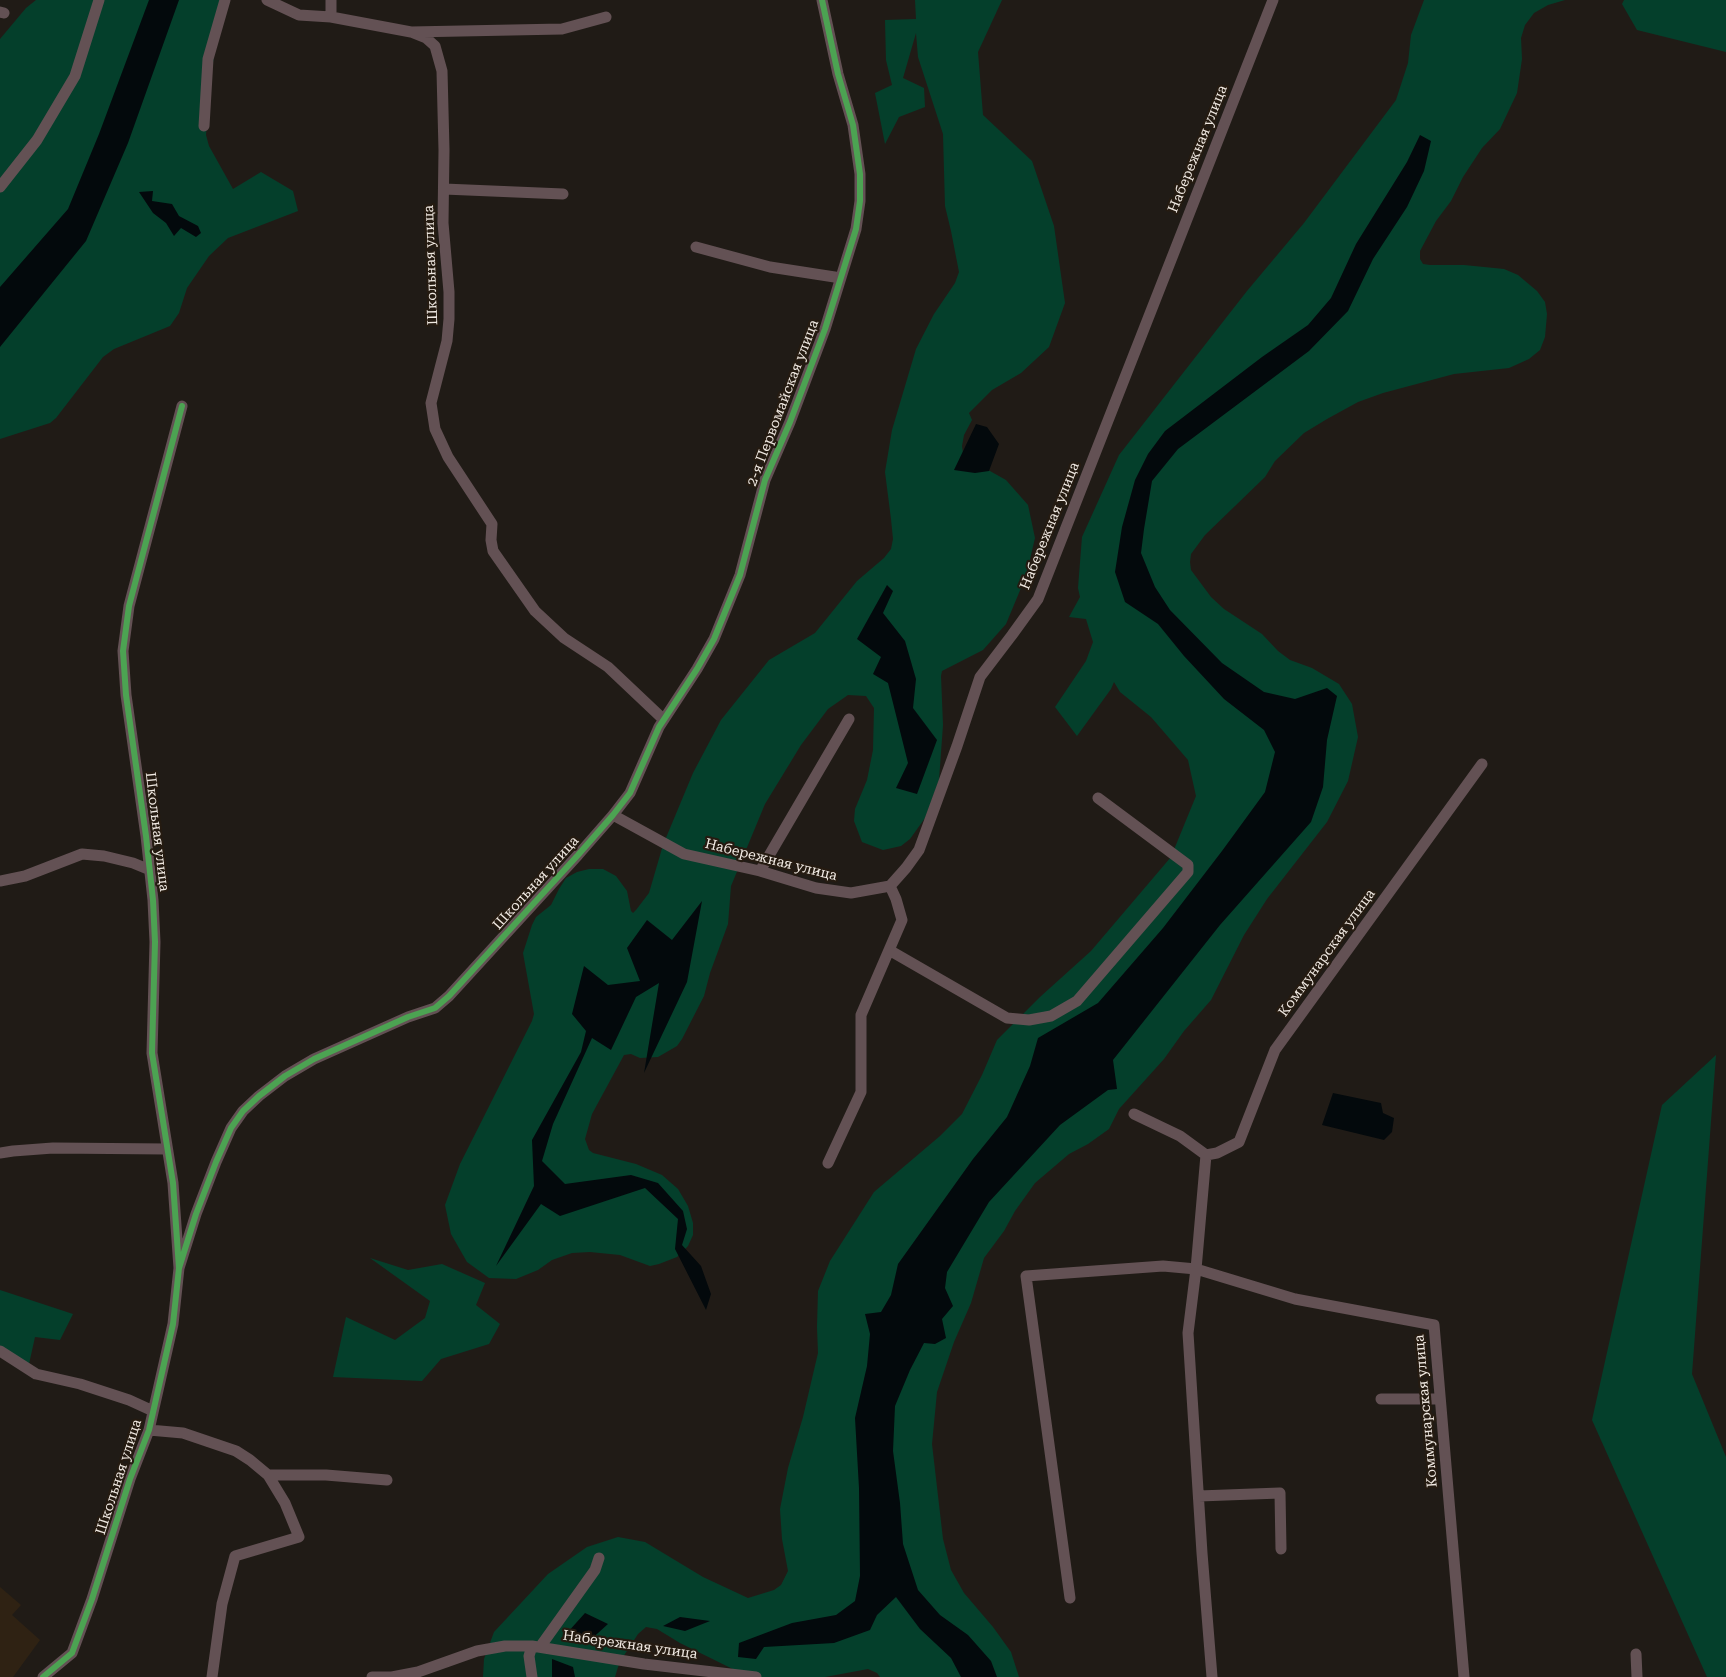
<!DOCTYPE html>
<meta charset="utf-8">
<style>
body{margin:0}
canvas{display:block;background:#201b16}
</style>
<canvas width="1726" height="1677"></canvas>
<script>
const c = document.querySelector('canvas').getContext('2d');
c.lineJoin = 'round';
function paint(path, color) { c.fillStyle = color; c.fill(path, 'evenodd'); }
const poly = rows => new Path2D(rows.map(r => 'M' + r).join(''));
function trace(path, color, width, dash) { c.strokeStyle = color; c.lineWidth = width; c.lineCap = dash ? 'butt' : 'round'; c.setLineDash(dash || []); c.stroke(path); }
function drawText(font, color, halo, rows, align = 'center') {
  c.font = font + ' "Roboto Serif",serif'; c.lineWidth = 4.5; c.setLineDash([]); c.textBaseline = 'middle'; c.strokeStyle = halo; c.fillStyle = color; for (const [text, x, y, turn = 0] of rows) {
    c.save(); c.translate(x, y); c.rotate((+turn || 0) * Math.PI / 180); c.textAlign = isNaN(turn) ? turn : align; if (halo) c.strokeText(text, 0, 0); c.fillText(text, 0, 0); c.restore();
  }
}
const built = poly([
 [0,1587,21,1605,12,1615,40,1640,13,1677,0,1677]
]);
const green = poly([
 [36,0,223,0,210,82,206,135,209,146,233,189,261,172,293,191,298,211,228,238,209,256,187,288,179,313,170,326,114,349,103,357,56,418,50,423,0,439,0,39,26,8],
 [915,0,1002,0,978,52,983,115,1032,161,1054,226,1065,303,1049,347,1021,373,992,390,969,413,972,420,964,435,962,446,964,460,981,466,1006,480,1028,505,1035,538,1026,576,1006,624,983,650,942,671,941,676,943,725,939,780,925,818,910,839,901,846,883,850,862,842,854,821,855,809,867,780,873,750,874,708,866,696,848,695,828,709,801,745,765,804,731,886,728,924,710,973,704,996,682,1039,677,1046,658,1057,640,1058,631,1054,624,1055,592,1114,585,1139,589,1150,593,1153,636,1164,662,1175,678,1189,688,1206,693,1223,693,1235,688,1246,677,1257,659,1264,650,1266,620,1255,590,1252,572,1253,552,1260,538,1270,516,1279,489,1278,467,1262,451,1234,445,1205,460,1164,532,1021,534,1014,523,953,532,925,536,917,551,905,559,889,566,878,577,872,589,869,603,869,616,876,627,891,631,911,633,913,636,910,649,893,663,845,693,773,721,720,769,660,815,633,857,581,884,558,891,549,893,539,891,519,885,472,892,430,916,349,934,314,955,283,959,272,951,231,945,206,943,134,918,57,916,33,903,78,924,88,925,107,899,117,885,144,875,93,892,85,886,60,885,20,916,19],
 [1424,0,1565,0,1548,5,1534,13,1525,25,1521,38,1522,59,1517,93,1500,129,1482,148,1463,177,1451,201,1436,221,1420,251,1420,259,1423,264,1430,265,1464,265,1504,269,1518,275,1537,291,1545,302,1547,314,1545,337,1540,350,1529,359,1509,368,1454,374,1383,393,1358,402,1327,419,1304,433,1275,461,1265,477,1205,535,1191,554,1190,562,1191,570,1211,597,1224,609,1262,634,1278,651,1290,660,1312,668,1339,684,1352,704,1358,737,1348,781,1327,822,1267,899,1244,935,1211,1000,1184,1031,1164,1059,1119,1109,1109,1129,1088,1144,1069,1154,1035,1183,1015,1211,1004,1231,984,1258,971,1303,954,1342,937,1392,932,1444,943,1539,951,1570,964,1593,993,1627,1011,1652,1019,1677,880,1677,877,1673,868,1669,825,1677,749,1677,680,1643,657,1629,646,1627,638,1634,623,1657,618,1667,615,1677,483,1677,484,1659,494,1632,548,1574,587,1547,618,1537,645,1542,703,1577,748,1598,774,1590,781,1585,788,1571,782,1539,780,1509,788,1468,803,1417,818,1353,817,1327,818,1291,830,1261,874,1192,940,1136,962,1114,982,1075,997,1040,1040,997,1091,951,1171,857,1196,796,1188,760,1151,717,1120,692,1114,682,1111,689,1077,736,1055,707,1086,661,1093,642,1086,619,1069,617,1080,597,1078,588,1082,537,1119,455,1247,291,1304,223,1396,100,1408,63,1411,35],
 [1624,0,1726,0,1726,52,1637,30,1622,4],
 [1716,1055,1692,1374,1726,1457,1726,1677,1707,1677,1592,1420,1662,1105],
 [370,1258,408,1270,442,1264,485,1283,476,1305,500,1324,489,1344,441,1359,422,1381,333,1377,346,1317,395,1340,425,1318,430,1301],
 [0,1290,73,1314,60,1340,35,1337,29,1364,0,1347]
]);
const water = poly([
 [149,0,179,0,128,143,86,241,0,347,0,287,68,209,99,134],
 [1420,135,1431,141,1424,171,1407,207,1373,259,1348,311,1309,351,1178,449,1152,481,1144,529,1141,553,1155,587,1170,610,1222,663,1264,692,1295,699,1327,688,1337,696,1327,740,1323,787,1311,822,1220,925,1113,1060,1117,1089,1108,1090,1060,1125,989,1202,947,1272,945,1288,953,1306,942,1319,946,1338,935,1344,924,1343,910,1370,895,1406,893,1451,900,1503,903,1544,918,1590,940,1615,968,1635,991,1661,997,1677,961,1677,951,1658,920,1629,896,1597,877,1615,870,1630,834,1643,764,1647,756,1659,738,1657,739,1643,792,1623,836,1615,855,1601,860,1576,859,1488,855,1418,867,1366,870,1334,865,1314,881,1312,891,1295,898,1264,973,1159,1007,1117,1030,1066,1038,1038,1098,1003,1163,928,1222,851,1265,792,1275,752,1264,730,1224,699,1184,656,1158,624,1125,602,1115,572,1122,527,1135,480,1148,454,1165,431,1262,357,1308,325,1331,298,1356,244,1407,162],
 [153,191,152,201,172,204,179,216,198,226,201,233,196,237,181,228,174,236,166,223,153,213,139,192],
 [976,424,987,427,999,444,989,471,975,473,954,470],
 [887,585,893,591,883,613,905,641,916,679,913,708,937,740,917,794,896,788,908,763,888,683,873,674,881,657,857,639],
 [702,901,687,982,644,1073,659,983,636,997,611,1050,592,1038,553,1124,542,1161,565,1184,631,1175,658,1183,683,1211,687,1229,682,1245,701,1266,711,1294,706,1310,675,1249,678,1219,645,1188,560,1216,541,1204,496,1266,534,1186,532,1140,581,1052,586,1031,572,1014,584,966,608,985,640,981,627,948,647,920,672,940],
 [1333,1093,1381,1103,1383,1113,1394,1118,1392,1132,1384,1140,1322,1125],
 [585,1613,608,1624,587,1643,567,1633],
 [680,1617,710,1621,685,1631,663,1626],
 [552,1659,573,1667,575,1677,552,1677]
]);
const street = poly([
 [267,0,299,15,331,17,411,32,562,29,606,17],
 [0,12,4,13],
 [331,17,331,0],
 [411,32,426,38,435,46,442,71,444,150,443,223,449,292,449,319,447,341,431,403,435,429,448,457,492,524,491,540,493,551,535,611,564,638,608,667,663,719],
 [204,126,208,59,225,0],
 [0,187,37,140,75,76,99,0],
 [444,189,563,194],
 [696,247,770,267,841,278],
 [613,815,684,854,760,871,816,888,851,893,890,886,906,868,919,850,957,746,980,677,1012,635,1038,599,1273,0],
 [760,871,849,719],
 [0,881,25,876,82,854,104,856,133,863,150,870],
 [889,950,1007,1018,1029,1020,1051,1016,1077,1001,1188,872,1188,865,1098,798],
 [1134,1114,1180,1136,1206,1155,1196,1269,1188,1333,1202,1553,1212,1677],
 [0,1153,13,1151,53,1148,167,1149],
 [1206,1155,1217,1153,1239,1142,1275,1050,1482,764],
 [828,1163,861,1092,861,1015,902,920,896,899,890,886],
 [179,1268,196,1214,216,1162,231,1128,243,1111,259,1096,285,1076,314,1059,408,1017,435,1008,449,996,578,855,613,815,630,793,659,727,697,669,714,639,740,575,765,480,790,422,825,329,856,229,860,201,860,174,853,125,838,74,822,0],
 [0,1351,36,1374,80,1384,129,1400,153,1411],
 [1381,1399,1440,1399],
 [149,1430,183,1433,236,1451,250,1460,268,1475,285,1503,299,1537,235,1556,222,1604,212,1677],
 [268,1475,326,1475,387,1480],
 [1199,1496,1280,1493,1281,1549],
 [1070,1598,1026,1276,1163,1266,1196,1269,1295,1299,1434,1325,1464,1677],
 [540,1647,595,1570,599,1558],
 [1636,1654,1637,1677],
 [43,1677,72,1653,92,1599,130,1479,149,1430,173,1324,179,1268,173,1183,152,1053,155,942,153,900,146,836,126,695,123,651,129,606,182,406],
 [372,1677,392,1677,418,1672,477,1651,505,1646,532,1646,644,1664,756,1677],
 [532,1677,529,1656,532,1646]
]);
const cycleway = poly([
 [179,1268,196,1214,216,1162,231,1128,243,1111,259,1096,285,1076,314,1059,408,1017,435,1008,449,996,578,855,613,815,630,793,659,727,697,669,714,639,740,575,765,480,790,422,825,329,856,229,860,201,860,174,853,125,838,74,822,0],
 [43,1677,72,1653,92,1599,130,1479,149,1430,173,1324,179,1268,173,1183,152,1053,155,942,153,900,146,836,126,695,123,651,129,606,182,406]
]);
const streetNames = [
 ["Набережная улица",1198,149,-68],
 ["Школьная улица",431,265,-92],
 ["2-я Первомайская улица",783,403,-69],
 ["Набережная улица",1050,526,-68],
 ["Школьная улица",157,832,83],
 ["Набережная улица",771,860,14],
 ["Школьная улица",536,883,-48],
 ["Коммунарская улица",1327,953,-54],
 ["Коммунарская улица",1426,1411,-95],
 ["Школьная улица",119,1477,-72],
 ["Набережная улица",630,1645,8]
];
paint(built, '#2f2213');
paint(green, '#043f2b');
paint(water, '#03090c');
trace(street, '#635154', 11);
trace(cycleway, '#4ca352', 6);
drawText('14px', '#f0e9e2', '#251b11', streetNames);
</script>
